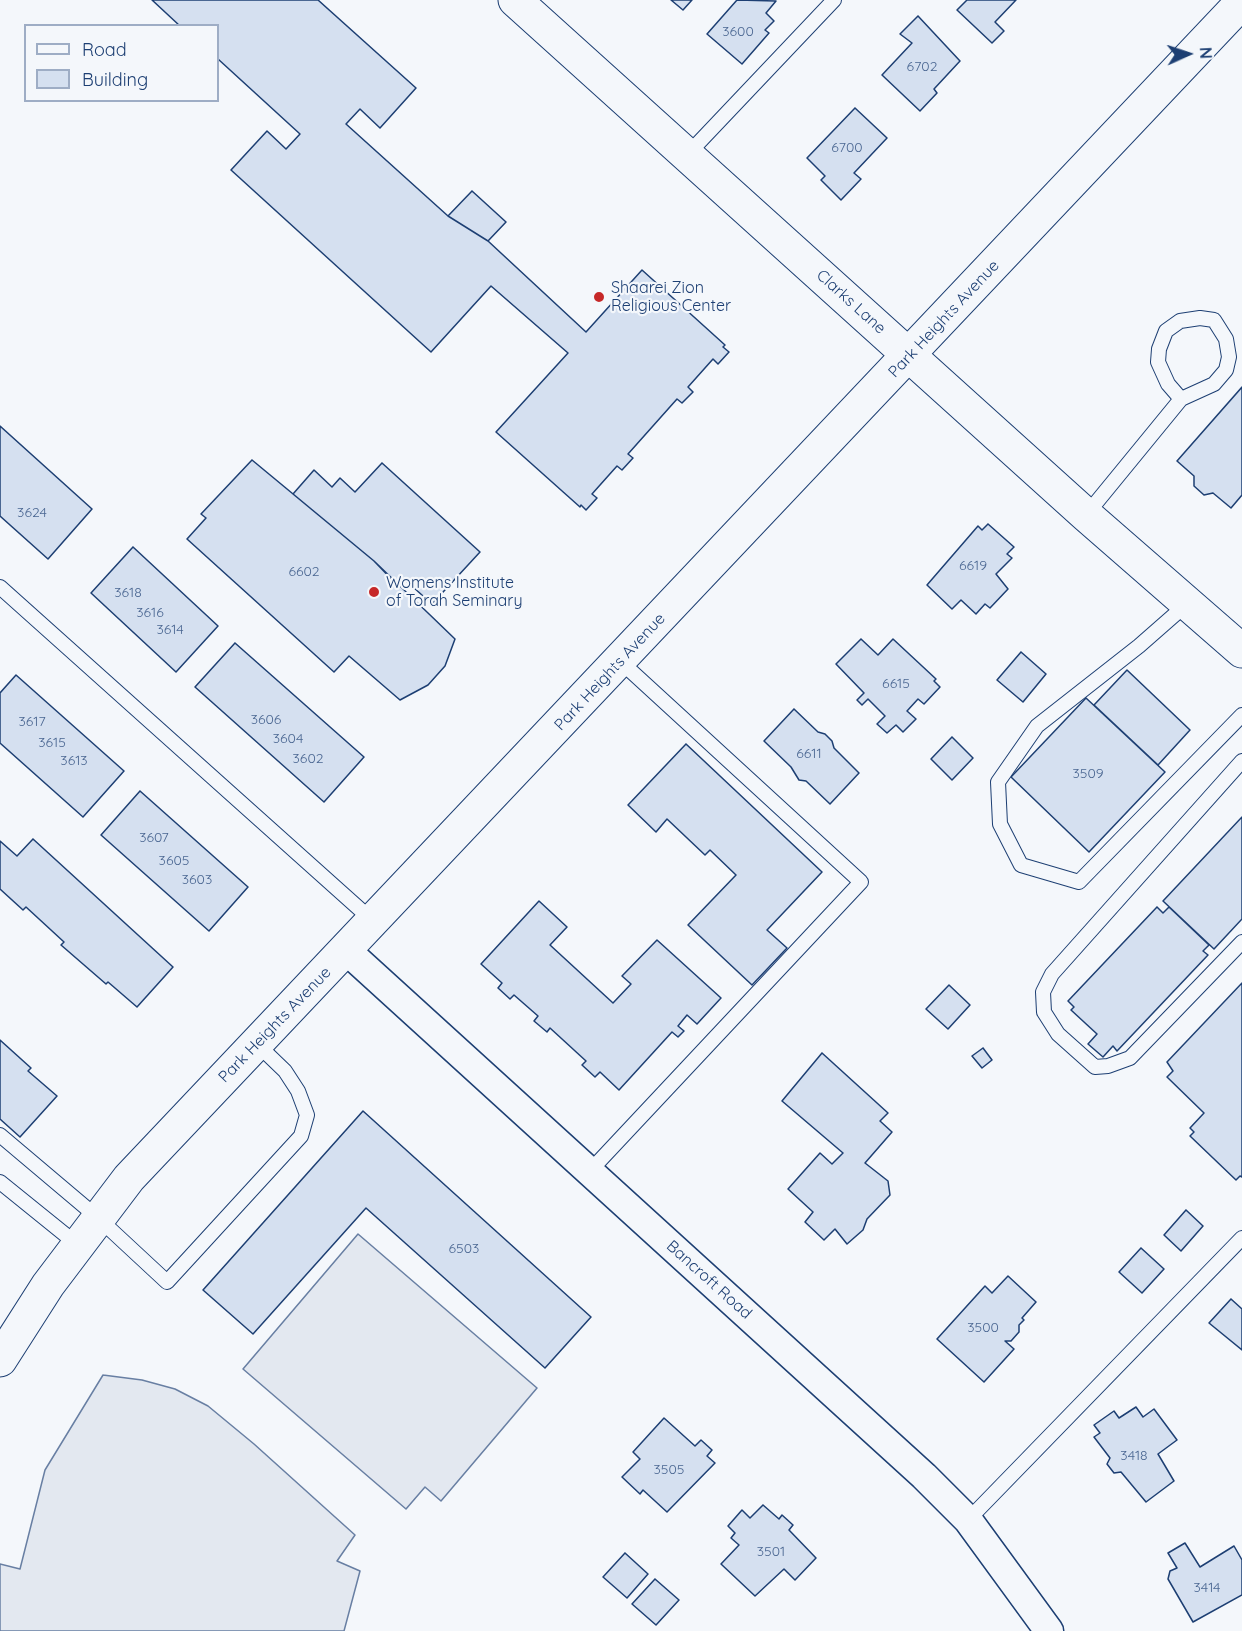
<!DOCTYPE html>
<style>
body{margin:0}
#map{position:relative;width:1242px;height:1631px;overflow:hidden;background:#f4f7fb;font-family:Quicksand,sans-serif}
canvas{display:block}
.legend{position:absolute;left:24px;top:24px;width:195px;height:78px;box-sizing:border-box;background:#f4f7fb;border:2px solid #9eadc5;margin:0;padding:8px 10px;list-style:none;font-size:18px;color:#1d3f73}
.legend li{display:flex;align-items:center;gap:12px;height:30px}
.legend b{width:30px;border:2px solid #9eadc5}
.north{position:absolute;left:1158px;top:24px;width:60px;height:60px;-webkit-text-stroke:4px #f4f7fb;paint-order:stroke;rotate:87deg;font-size:16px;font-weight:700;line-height:24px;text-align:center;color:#1d3f73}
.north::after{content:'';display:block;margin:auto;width:21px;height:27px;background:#1d3f73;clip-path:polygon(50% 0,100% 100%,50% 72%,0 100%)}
</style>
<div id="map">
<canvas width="1242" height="1631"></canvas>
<ul class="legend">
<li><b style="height:8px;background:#f4f7fb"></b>Road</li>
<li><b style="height:16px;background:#d5e0f0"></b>Building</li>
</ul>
<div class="north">N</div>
</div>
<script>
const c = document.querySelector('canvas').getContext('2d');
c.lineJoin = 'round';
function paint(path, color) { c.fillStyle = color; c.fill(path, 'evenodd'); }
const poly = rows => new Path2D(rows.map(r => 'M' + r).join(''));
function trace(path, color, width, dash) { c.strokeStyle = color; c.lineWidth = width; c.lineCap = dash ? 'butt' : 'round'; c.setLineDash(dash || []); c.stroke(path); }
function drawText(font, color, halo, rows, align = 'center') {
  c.font = font + ' Quicksand,sans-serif'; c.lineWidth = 4.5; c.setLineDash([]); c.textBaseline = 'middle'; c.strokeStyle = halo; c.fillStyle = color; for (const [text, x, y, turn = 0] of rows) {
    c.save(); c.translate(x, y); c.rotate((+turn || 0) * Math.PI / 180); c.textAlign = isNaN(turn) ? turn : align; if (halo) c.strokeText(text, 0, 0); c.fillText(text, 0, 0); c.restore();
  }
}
const parking = poly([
 [358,1234,537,1388,441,1501,425,1487,406,1509,243,1369,358,1234],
 [103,1375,142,1380,175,1389,208,1406,254,1444,355,1535,337,1561,360,1571,344,1631,0,1631,0,1564,20,1569,45,1470,103,1375]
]);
const building = poly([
 [152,0,318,0,416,88,380,128,360,109,346,124,448,216,488,241,586,332,642,270,725,345,723,347,729,352,718,364,713,359,688,387,693,392,682,403,677,399,628,454,633,458,622,470,617,466,592,494,597,498,586,510,581,505,580,507,496,432,568,353,491,286,431,352,231,170,267,131,286,149,300,134,218,59,218,26,180,26,152,0],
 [671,0,692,0,683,10,671,0],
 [737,0,776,1,766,13,774,21,765,30,769,33,742,64,707,34,737,0],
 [967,0,1016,0,995,22,1004,31,992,43,957,10,967,0],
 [918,16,960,61,934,89,937,93,920,111,882,75,912,43,900,34,918,16],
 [855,108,887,138,854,173,861,179,841,200,821,180,825,176,807,158,855,108],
 [472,191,506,222,488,241,448,216,472,191],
 [1242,387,1242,495,1231,508,1213,493,1204,495,1194,486,1194,476,1177,461,1242,387],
 [0,426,92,509,48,559,0,516,0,426],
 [252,460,374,561,455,639,445,666,428,685,400,700,349,656,334,672,187,539,206,518,201,514,252,460],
 [382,463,480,552,432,604,404,579,398,586,374,561,293,494,314,470,332,487,340,478,355,492,382,463],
 [988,524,1014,547,1007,554,1012,558,996,574,1008,589,990,608,985,604,976,614,961,600,952,609,927,585,978,526,982,530,988,524],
 [133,547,218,626,176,672,91,593,133,547],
 [861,639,878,655,893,639,936,679,934,681,940,687,924,704,918,699,907,711,916,719,903,732,896,725,887,733,877,724,885,716,868,699,862,705,857,700,864,693,836,664,861,639],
 [235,643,364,757,324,802,195,687,235,643],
 [1021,652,1046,674,1023,702,997,680,1021,652],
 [1127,670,1190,730,1158,765,1094,705,1127,670],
 [16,675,124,771,83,817,0,743,0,693,16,675],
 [1086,698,1165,772,1089,852,1011,777,1086,698],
 [794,709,818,732,825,734,832,741,834,748,859,773,830,804,806,781,799,780,791,767,764,741,794,709],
 [952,737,973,758,952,780,931,759,952,737],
 [686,744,822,872,767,930,787,948,752,985,688,925,736,875,710,850,705,855,667,819,656,832,628,805,686,744],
 [140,791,248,887,209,931,101,835,140,791],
 [1242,817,1242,919,1214,949,1163,901,1242,817],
 [33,839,173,967,137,1007,108,982,106,984,61,945,64,942,26,907,23,910,0,889,0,841,17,856,33,839],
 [539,901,567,927,550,945,613,1003,631,984,622,976,657,940,721,998,697,1024,687,1015,678,1026,684,1031,678,1037,672,1032,619,1090,600,1072,595,1077,582,1065,586,1061,550,1028,547,1032,534,1021,538,1016,514,995,510,999,498,988,502,983,481,964,539,901],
 [1157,907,1163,913,1169,907,1209,945,1203,951,1208,955,1117,1051,1113,1046,1103,1057,1088,1044,1097,1034,1071,1010,1074,1007,1068,1001,1157,907],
 [1242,983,1242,1177,1240,1176,1236,1180,1190,1136,1194,1132,1190,1128,1204,1113,1167,1077,1173,1071,1167,1062,1242,983],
 [949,985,970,1005,948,1029,926,1009,949,985],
 [0,1040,31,1068,28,1071,57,1096,20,1137,0,1119,0,1040],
 [983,1048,992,1060,982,1068,972,1056,983,1048],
 [822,1053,888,1113,880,1121,892,1132,865,1163,888,1181,890,1195,867,1219,863,1230,847,1244,835,1229,824,1240,805,1222,813,1212,788,1189,820,1153,832,1164,843,1153,782,1101,822,1053],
 [363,1111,591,1317,545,1368,366,1208,253,1334,203,1290,363,1111],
 [1186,1210,1203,1226,1181,1251,1164,1235,1186,1210],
 [1141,1248,1164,1269,1142,1293,1119,1272,1141,1248],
 [1008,1276,1036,1302,1022,1318,1024,1320,1019,1325,1019,1332,1011,1341,1005,1341,1014,1349,984,1382,937,1339,985,1286,992,1293,1008,1276],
 [1231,1299,1242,1309,1242,1350,1209,1323,1231,1299],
 [1136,1407,1143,1417,1154,1409,1177,1440,1158,1454,1174,1481,1146,1502,1121,1472,1114,1473,1107,1464,1110,1458,1094,1437,1100,1433,1094,1425,1114,1411,1119,1418,1136,1407],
 [664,1418,695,1446,701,1440,712,1450,707,1456,715,1463,667,1512,643,1490,640,1494,622,1477,640,1459,633,1452,664,1418],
 [763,1505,779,1519,782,1515,793,1525,789,1530,816,1558,795,1580,784,1569,755,1596,721,1564,739,1545,731,1538,735,1533,728,1526,742,1510,750,1518,763,1505],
 [1185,1543,1200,1567,1234,1546,1242,1560,1242,1595,1193,1622,1168,1579,1170,1571,1177,1568,1168,1553,1185,1543],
 [625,1553,648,1574,627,1598,603,1577,625,1553],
 [655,1579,679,1600,656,1625,632,1604,655,1579]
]);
const service = poly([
 [687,155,834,0],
 [1086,515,1181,399,1214,384,1226,370,1229,357,1226,339,1214,320,1200,318,1180,321,1166,331,1159,349,1158,362,1168,384,1181,399],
 [0,587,373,921],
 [1188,603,1139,646,1037,726,998,782,1000,824,1021,865,1079,882,1242,715],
 [1242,761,1052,974,1043,992,1044,1012,1058,1034,1095,1067,1108,1066,1130,1058,1242,942],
 [0,1135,97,1217,167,1282,301,1136,307,1115,298,1091,285,1071,257,1044],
 [590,1171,861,882,620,661],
 [0,1182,78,1245],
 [968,1520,1242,1238]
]);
const minor = poly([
 [346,950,924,1476,968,1520,1049,1631]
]);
const tertiary = poly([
 [515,0,1086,515,1242,651]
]);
const secondary = poly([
 [0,1360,48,1285,129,1178,1242,2]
]);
const markers = [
 [599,297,6,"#c62828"],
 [374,592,6,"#c62828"]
];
const numberNames = [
 ["3600",738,32],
 ["6702",922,67],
 ["6700",847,148],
 ["3624",32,513],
 ["6619",973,566],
 ["6602",304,572],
 ["3618",128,593],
 ["3616",150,613],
 ["3614",170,630],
 ["6615",896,684],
 ["3606",266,720],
 ["3617",32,722],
 ["3604",288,739],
 ["3615",52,743],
 ["6611",809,754],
 ["3602",308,759],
 ["3613",74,761],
 ["3509",1088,774],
 ["3607",154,838],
 ["3605",174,861],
 ["3603",197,880],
 ["6503",464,1249],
 ["3500",983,1328],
 ["3418",1134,1456],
 ["3505",669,1470],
 ["3501",771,1552],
 ["3414",1207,1588]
];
const poiNames = [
 ["Shaarei Zion",611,288],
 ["Religious Center",611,306],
 ["Womens Institute",386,583],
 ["of Torah Seminary",386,601]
];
const streetNames = [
 ["Clarks Lane",851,302,42],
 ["Park Heights Avenue",944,319,-47],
 ["Park Heights Avenue",610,672,-47],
 ["Park Heights Avenue",275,1025,-46],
 ["Bancroft Road",709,1280,42]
];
paint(parking, '#e3e8f0');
trace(parking, '#687fa3', 1.5);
paint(building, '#d5e0f0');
trace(building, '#1d3f73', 1.5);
trace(service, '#1d3f73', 16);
trace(minor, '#1d3f73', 31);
trace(tertiary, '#1d3f73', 35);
trace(secondary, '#1d3f73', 35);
trace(service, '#f4f7fb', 14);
trace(minor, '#f4f7fb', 28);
trace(tertiary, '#f4f7fb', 33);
trace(secondary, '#f4f7fb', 33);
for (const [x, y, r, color] of markers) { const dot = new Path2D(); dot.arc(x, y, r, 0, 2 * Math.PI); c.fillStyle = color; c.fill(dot); trace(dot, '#f4f7fb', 2); }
drawText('14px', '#4b6792', null, numberNames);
drawText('16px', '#1d3f73', '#f4f7fb', poiNames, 'left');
drawText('16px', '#1d3f73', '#f4f7fb', streetNames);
</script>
